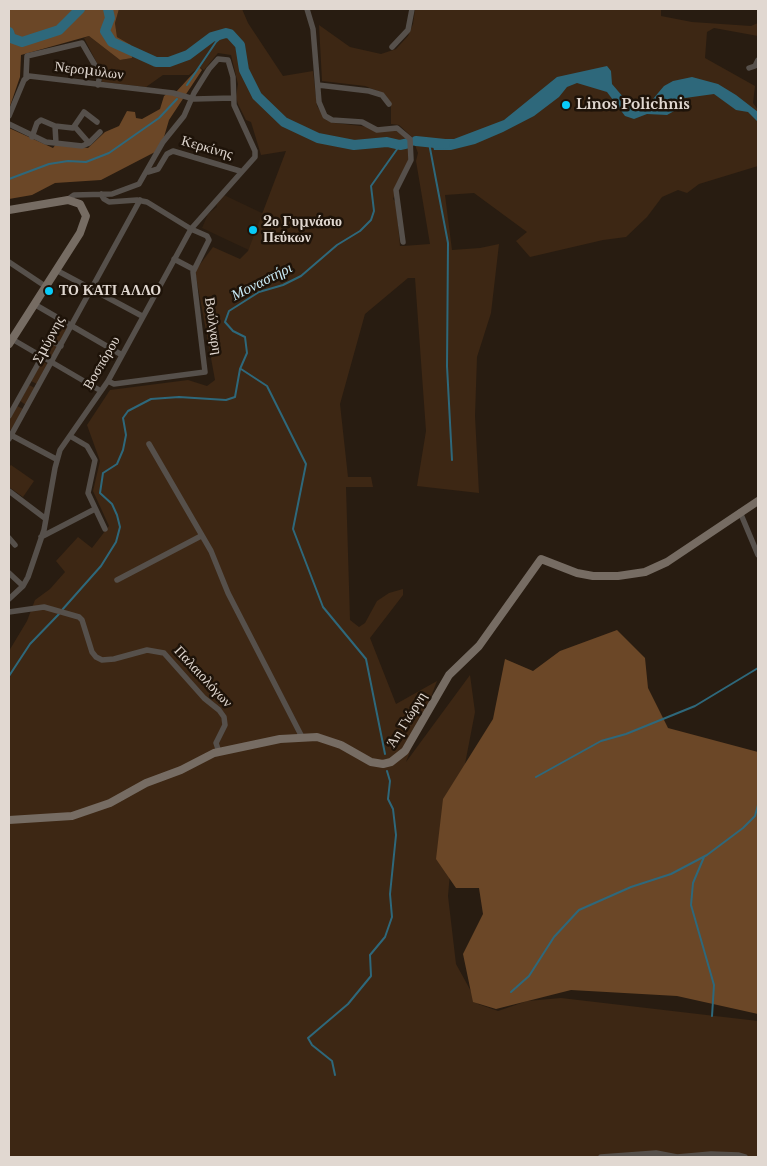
<!DOCTYPE html>
<meta charset="utf-8">
<style>
body{margin:0}
#map{position:relative;width:767px;height:1166px;overflow:hidden;background:#281c11;font-family:"Libre Baskerville",serif}
canvas{display:block}
.frame{position:absolute;inset:0;border:10px solid #e1d8d1;pointer-events:none}
</style>
<div id="map">
<canvas width="767" height="1166"></canvas>
<div class="frame"></div>
</div>
<script>
const c = document.querySelector('canvas').getContext('2d');
c.lineJoin = 'round';
function paint(path, color) { c.fillStyle = color; c.fill(path, 'evenodd'); }
const poly = rows => new Path2D(rows.map(r => 'M' + r).join(''));
function trace(path, color, width, dash) { c.strokeStyle = color; c.lineWidth = width; c.lineCap = dash ? 'butt' : 'round'; c.setLineDash(dash || []); c.stroke(path); }
function drawText(font, color, halo, rows, align = 'center') {
  c.font = font + ' "Libre Baskerville",serif'; c.lineWidth = 5; c.setLineDash([]); c.textBaseline = 'middle'; c.strokeStyle = halo; c.fillStyle = color; for (const [text, x, y, turn = 0] of rows) {
    c.save(); c.translate(x, y); c.rotate((+turn || 0) * Math.PI / 180); c.textAlign = isNaN(turn) ? turn : align; if (halo) c.strokeText(text, 0, 0); c.fillText(text, 0, 0); c.restore();
  }
}
const built = poly([
 [224,195,304,233,272,261,202,228,208,214,217,207,216,203]
]);
const green = poly([
 [119,9,242,9,248,23,283,76,313,71,317,106,326,120,335,123,395,130,409,140,410,157,393,199,396,202,400,246,403,246,430,244,416,161,418,153,412,137,399,125,391,124,391,103,383,93,365,86,322,81,319,25,350,47,381,54,396,49,408,36,413,24,415,9,661,9,661,16,692,22,751,26,758,23,758,36,714,28,707,32,705,58,755,86,753,103,758,110,758,166,699,184,687,193,678,190,662,197,647,217,626,237,603,240,530,257,516,241,527,232,474,193,445,195,452,250,480,248,499,244,491,313,477,357,475,416,479,493,417,486,426,431,415,278,408,278,365,314,340,404,348,477,371,477,373,487,346,487,350,620,359,627,365,623,377,601,389,593,403,589,403,595,370,638,396,704,437,681,406,762,470,675,475,712,455,816,448,896,456,964,478,1004,498,1011,527,1001,561,998,758,1021,758,1157,9,1157,9,651,27,621,35,600,50,589,65,572,56,561,78,537,92,548,109,526,93,491,100,461,87,425,110,390,188,380,207,386,215,380,195,271,213,247,240,259,248,251,286,151,261,155,251,122,246,120,238,104,236,97,238,84,231,55,218,53,204,70,199,67,189,75,163,75,146,87,102,82,102,73,84,38,89,36,120,60,132,58,131,45,117,37,115,23],
 [60,323,69,328,60,343,52,338],
 [49,342,59,347,52,358,43,354],
 [42,361,49,365,37,384,31,381],
 [29,385,35,388,26,405,20,401],
 [17,406,23,409,11,430,9,429,9,421],
 [11,465,34,481,23,497,9,487,9,467]
]);
const forest = poly([
 [9,9,119,9,115,23,117,37,131,45,132,58,120,60,89,36,21,55,20,77,9,109],
 [199,67,202,70,169,120,164,137,155,152,101,180,55,183,32,195,9,199,9,128,53,148,56,144,88,148,105,132,119,126,127,111,135,112,136,118,142,119,160,109,164,96,171,91,176,92],
 [617,630,645,658,648,688,668,728,758,752,758,1014,677,996,571,990,496,1009,473,1002,463,954,483,914,479,888,456,888,436,859,443,799,493,719,505,659,533,671,560,651]
]);
const water = poly([
 [607,66,611,71,612,84,635,111,653,99,664,86,673,81,692,77,718,84,736,95,758,112,758,122,748,112,736,110,714,94,678,99,676,110,667,115,647,114,634,119,625,116,607,92,577,83,567,87,559,97,534,116,503,132,475,144,451,150,434,150,431,139,454,139,504,120,557,77]
]);
const stream = poly([
 [187,85,216,42,226,33],
 [429,143,448,243,447,366,452,460],
 [9,179,49,164,68,161,86,162,109,153,159,118,177,99],
 [241,369,267,386,306,464,293,529,323,607,366,659,385,754],
 [62,610,101,566,116,542,120,527,117,515,112,504,100,493,103,473,117,464,123,450,126,435,123,418,128,411,151,399,179,397,226,400,235,397,240,369,247,353,245,337,233,331,225,322,229,311,259,292,283,285,301,276,337,245,360,231,371,220,374,211,371,186,400,145],
 [9,676,30,644,59,614],
 [536,777,601,741,626,734,695,706,758,668],
 [704,857,693,883,691,905,714,985,712,1016],
 [511,992,529,976,554,937,579,910,631,887,671,874,707,855,743,828,755,816,758,805],
 [335,1075,332,1061,312,1045,308,1038,348,1004,371,976,370,955,385,937,392,917,390,894,396,835,393,809,388,799,390,781,387,771]
]);
const river = poly([
 [108,9,110,18,105,31,112,42,156,62,169,62,188,55,212,37,226,33,230,34,240,45,244,70,257,96,284,122,318,138,354,145,387,142,400,145,409,143],
 [9,32,11,38,22,42,59,30,80,9],
 [416,141,445,144]
]);
const street = poly([
 [307,9,313,29,319,102,325,116,332,120,362,122,377,130,397,128,410,139,411,160,396,190,403,242],
 [392,47,408,30,412,9],
 [749,68,755,66,758,60],
 [26,77,27,56,82,43,100,74,98,85],
 [318,85,369,91,382,95,389,104],
 [9,116,24,80,29,76,173,93,194,99,233,98],
 [9,124,46,142,82,146,89,143,100,132],
 [55,126,56,143],
 [75,127,89,143],
 [32,137,37,123,41,120,55,126,73,128,84,112,97,122],
 [148,172,158,169,167,154,173,151,240,171],
 [101,194,104,199,109,202,137,200,147,202,191,229,207,236,209,240,193,272,205,372,114,384,108,381],
 [174,259,193,269],
 [9,262,45,286],
 [56,270,142,316],
 [34,304,122,355],
 [12,339,101,391],
 [48,339,61,346],
 [9,416,38,364,42,350,59,319],
 [9,434,56,459],
 [70,436,87,446,95,460,88,493,105,529],
 [9,439,140,200],
 [149,444,211,551,228,593,302,737],
 [9,491,46,519],
 [740,512,758,555],
 [41,537,95,509],
 [9,538,15,545],
 [9,573,23,586,9,599],
 [117,580,201,536],
 [23,586,28,577,44,530,55,468,60,450,108,381,191,229,255,157,255,151,234,105,233,77,228,60,218,59,209,69,194,93,184,116,163,142,139,184,112,194,74,195,67,200],
 [9,612,44,607,79,617,82,620,92,652,96,657,102,660,114,659,147,650,164,653,204,698,219,710,224,717,225,725,216,743,219,752],
 [601,1157,656,1153,677,1157,711,1154,738,1155,745,1157]
]);
const secondary = poly([
 [9,210,68,200,80,204,86,216,80,233,9,344],
 [9,820,72,816,110,803,146,783,181,770,214,753,280,739,317,737,341,745,371,762,383,764,391,762,405,751,449,675,479,646,541,559,577,573,593,576,618,576,645,572,667,562,758,501]
]);
const markers = [
 [566,105,5,"#08cbf9"],
 [253,230,5,"#08cbf9"],
 [49,291,5,"#08cbf9"]
];
const streetNames = [
 ["Νερομύλων",89,71,7],
 ["Κερκίνης",207,148,16],
 ["Βούλγαρη",213,326,82],
 ["Σμύρνης",49,340,-62],
 ["Βοσπόρου",102,363,-60],
 ["Παλαιολόγων",203,677,47],
 ["Άη Γιώργη",407,720,-58]
];
const poiNames = [
 ["Linos Polichnis",576,105],
 ["2ο Γυμνάσιο",263,222],
 ["Πεύκων",263,238],
 ["ΤΟ ΚΑΤΙ ΑΛΛΟ",59,291]
];
const waterNames = [
 ["Μοναστήρι",262,282,-27]
];
paint(built, '#322112');
paint(green, '#3d2714');
paint(forest, '#6b4727');
paint(water, '#2e687b');
trace(stream, '#2e687b', 2);
trace(river, '#2e687b', 10);
trace(street, '#56504b', 5.5);
trace(secondary, '#766c63', 8);
for (const [x, y, r, color] of markers) { const dot = new Path2D(); dot.arc(x, y, r, 0, 2 * Math.PI); c.fillStyle = color; c.fill(dot); trace(dot, '#1e1309', 2); }
drawText('14px', '#e1d8d1', '#1e1309', streetNames);
drawText('bold 14px', '#e1d8d1', '#1e1309', poiNames, 'left');
drawText('italic 15px', '#c8eaf6', '#1e1309', waterNames);
</script>
